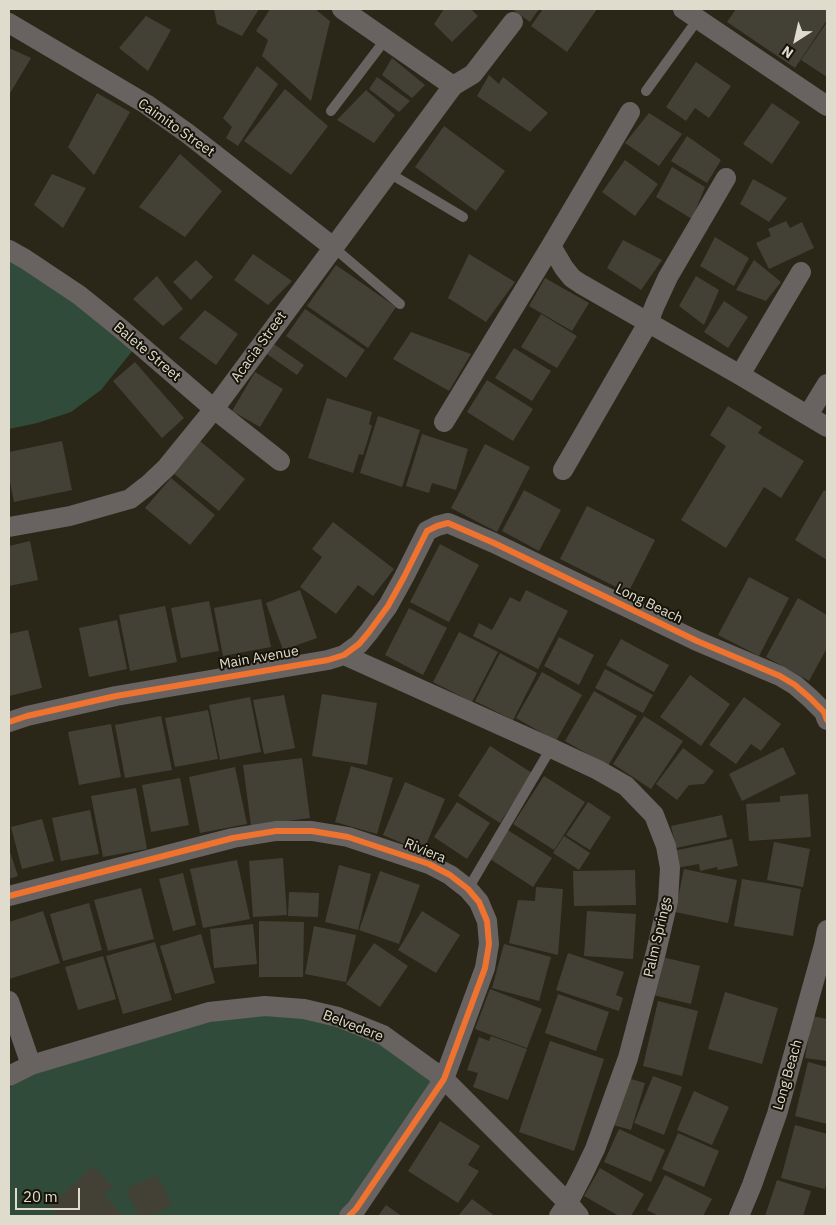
<!DOCTYPE html>
<style>
body{margin:0}
#map{position:relative;width:836px;height:1225px;overflow:hidden;background:#2a2719;font-family:"IBM Plex Sans",sans-serif}
canvas{display:block}
.frame{position:absolute;inset:0;border:10px solid #e0dccd;pointer-events:none}
.north{position:absolute;left:771px;top:15px;width:50px;height:50px;-webkit-text-stroke:4px #161309;paint-order:stroke;rotate:215deg;font-size:14px;font-weight:700;line-height:20px;text-align:center;color:#e0dccd}
.north::after{content:'';display:block;margin:auto;width:18px;height:22px;background:#e0dccd;clip-path:polygon(50% 0,100% 100%,50% 72%,0 100%)}
.scale{position:absolute;left:15px;top:1188px;width:65px;height:22px;box-sizing:border-box;border:2px solid #e0dccd;border-top:0;padding-left:6px;font-size:15px;line-height:18px;white-space:nowrap;color:#e0dccd;-webkit-text-stroke:4px #161309;paint-order:stroke}
</style>
<div id="map">
<canvas width="836" height="1225"></canvas>
<div class="frame"></div>
<div class="north">N</div>
<div class="scale">20 m</div>
</div>
<script>
const c = document.querySelector('canvas').getContext('2d');
c.lineJoin = 'round';
function paint(path, color) { c.fillStyle = color; c.fill(path, 'evenodd'); }
const poly = rows => new Path2D(rows.map(r => 'M' + r).join(''));
function trace(path, color, width, dash) { c.strokeStyle = color; c.lineWidth = width; c.lineCap = dash ? 'butt' : 'round'; c.setLineDash(dash || []); c.stroke(path); }
function drawText(font, color, halo, rows, align = 'center') {
  c.font = font + ' "IBM Plex Sans",sans-serif'; c.lineWidth = 4; c.setLineDash([]); c.textBaseline = 'middle'; c.strokeStyle = halo; c.fillStyle = color; for (const [text, x, y, turn = 0] of rows) {
    c.save(); c.translate(x, y); c.rotate((+turn || 0) * Math.PI / 180); c.textAlign = isNaN(turn) ? turn : align; if (halo) c.strokeText(text, 0, 0); c.fillText(text, 0, 0); c.restore();
  }
}
const green = poly([
 [9,259,75,300,133,350,101,390,71,412,37,423,9,429],
 [277,1012,347,1024,392,1051,432,1080,359,1192,339,1216,9,1216,9,1089,13,1084,43,1067,186,1022]
]);
const building = poly([
 [214,9,259,9,242,36,217,24],
 [270,9,315,9,330,21,311,101,262,56,268,40,256,31],
 [444,9,471,9,478,16,452,42,434,24],
 [512,9,539,9,530,22],
 [543,9,597,9,567,52,531,26],
 [736,9,827,9,827,20,795,68,727,22],
 [146,16,171,30,148,71,119,48],
 [827,22,827,77,801,60],
 [9,48,31,58,9,95],
 [392,58,425,85,412,98,382,75],
 [696,62,731,86,709,118,695,108,686,121,666,107],
 [257,66,278,84,238,146,226,138,232,127,223,118],
 [489,75,499,84,503,77,548,113,530,132,477,96],
 [377,77,410,101,399,112,369,89],
 [285,89,328,126,291,175,244,141],
 [366,90,395,115,374,143,337,120],
 [97,93,130,112,94,175,68,147],
 [772,103,800,122,772,164,743,144],
 [649,113,682,134,659,166,625,143],
 [444,126,505,171,476,211,415,167],
 [687,136,721,160,707,183,671,161],
 [180,154,222,191,185,237,139,207],
 [625,160,658,184,635,216,602,192],
 [672,167,705,187,692,219,656,197],
 [52,174,86,188,63,228,34,205],
 [753,179,787,198,769,222,740,204],
 [786,221,790,228,802,222,814,248,769,269,756,243,771,236,768,229],
 [715,237,749,258,734,286,700,266],
 [623,240,662,260,641,290,607,268],
 [253,254,292,281,268,305,234,280],
 [469,254,515,282,486,322,448,298],
 [196,260,213,277,191,300,173,282],
 [754,260,781,282,766,301,736,290],
 [336,265,396,307,368,348,307,306],
 [157,276,183,309,163,326,133,299],
 [696,276,719,290,704,325,679,306],
 [545,278,589,303,572,331,529,306],
 [724,301,748,317,728,348,704,332],
 [305,309,365,350,346,378,286,336],
 [205,310,238,334,216,365,179,338],
 [541,314,577,336,557,368,521,347],
 [411,332,471,354,449,391,393,359],
 [271,342,304,365,297,375,264,352],
 [514,348,551,371,532,401,495,378],
 [135,362,184,418,162,438,113,381],
 [255,372,283,389,260,427,232,411],
 [487,380,533,409,513,441,467,412],
 [327,398,372,412,369,424,372,426,363,455,359,454,353,473,308,458],
 [728,406,762,427,758,433,804,461,781,498,764,487,726,548,681,520,726,446,710,435],
 [378,416,420,430,402,487,360,473],
 [422,434,468,449,456,490,432,483,429,493,406,486],
 [62,441,72,490,14,502,9,477,9,452],
 [200,441,245,479,219,511,173,473],
 [485,444,530,467,497,532,451,508],
 [171,478,215,515,190,545,145,508],
 [524,490,561,510,539,551,502,531],
 [824,490,827,492,827,560,795,540],
 [587,506,655,540,628,593,560,559],
 [333,522,394,569,373,596,358,585,336,614,300,587,322,557,312,549],
 [30,541,38,580,9,586,9,546],
 [440,544,479,565,449,622,410,602],
 [749,577,789,598,759,656,718,635],
 [300,590,317,638,283,650,266,603],
 [526,590,568,611,538,669,473,636,479,623,492,630,510,597,520,602],
 [798,598,827,615,827,648,809,681,766,657],
 [261,599,271,647,223,656,214,608],
 [209,601,219,651,181,658,171,608],
 [165,606,177,662,130,671,119,615],
 [409,608,447,628,423,675,385,655],
 [117,620,127,669,89,677,79,628],
 [28,630,42,688,9,696,9,634],
 [459,632,498,652,472,702,433,682],
 [559,637,594,655,579,685,544,666],
 [621,639,669,665,654,692,606,665],
 [500,653,537,673,513,720,475,701],
 [605,669,653,695,643,713,595,688],
 [542,672,582,695,556,741,516,718],
 [690,675,730,704,701,746,660,717],
 [594,691,637,716,608,766,565,741],
 [322,694,377,703,367,765,312,756],
 [284,695,295,748,264,754,253,700],
 [250,697,261,752,220,760,209,705],
 [744,697,781,724,761,751,751,744,736,764,709,745],
 [208,710,218,759,175,767,165,718],
 [161,716,172,770,125,778,115,725],
 [644,716,683,741,651,789,613,764],
 [111,724,121,777,79,785,68,732],
 [490,746,532,773,500,823,458,796],
 [783,747,796,774,742,801,729,774],
 [683,748,714,771,704,784,689,785,677,800,656,784],
 [302,758,310,818,251,826,243,765],
 [351,766,393,778,377,834,335,822],
 [235,767,247,824,200,833,189,777],
 [544,776,585,802,554,850,513,824],
 [180,778,189,825,151,832,142,785],
 [405,782,445,799,423,852,383,835],
 [136,788,147,849,103,857,91,796],
 [808,794,811,837,749,841,746,804,780,802,780,796],
 [457,802,490,823,467,859,434,837],
 [588,802,611,817,590,850,566,835],
 [90,810,99,854,61,861,52,818],
 [722,815,727,837,676,848,671,826],
 [42,819,54,861,22,869,11,827],
 [506,829,552,858,533,887,487,857],
 [564,836,590,853,579,870,553,853],
 [732,839,738,866,718,870,717,867,700,871,699,864,676,868,673,851],
 [774,842,810,849,803,887,767,880],
 [9,849,18,876,9,879],
 [283,858,287,915,253,917,249,861],
 [237,860,250,919,203,928,190,869],
 [339,865,371,874,358,930,325,922],
 [684,869,737,880,728,923,675,912],
 [635,870,636,905,574,906,573,871],
 [380,871,420,885,399,944,359,930],
 [183,873,196,925,173,931,159,879],
 [742,879,801,889,793,936,734,926],
 [536,887,563,889,558,955,509,943,518,900,535,901],
 [141,888,154,939,108,951,94,900],
 [289,892,319,893,318,917,288,916],
 [89,903,102,950,63,961,50,914],
 [43,911,60,963,9,979,9,922],
 [422,911,460,935,436,973,398,950],
 [587,911,636,914,633,959,584,956],
 [259,921,304,922,303,977,259,977],
 [253,924,257,964,214,968,210,929],
 [314,926,356,935,346,982,305,974],
 [201,934,215,983,175,994,160,946],
 [155,942,172,1000,123,1014,106,956],
 [374,943,408,966,380,1007,346,984],
 [504,944,551,957,539,1001,492,988],
 [568,953,624,972,616,995,623,998,619,1011,556,990],
 [103,956,116,999,78,1010,65,967],
 [658,956,700,966,691,1004,649,994],
 [490,989,542,1009,527,1048,475,1029],
 [725,992,778,1008,762,1064,708,1049],
 [558,994,609,1012,596,1051,545,1033],
 [658,1001,698,1011,682,1076,643,1066],
 [812,1016,827,1019,827,1061,805,1058],
 [491,1036,527,1049,508,1100,473,1087,478,1073,467,1070,479,1037,489,1041],
 [550,1041,604,1059,574,1151,519,1132],
 [808,1062,827,1067,827,1124,795,1116],
 [653,1076,682,1087,664,1135,634,1123],
 [624,1077,645,1083,631,1130,610,1124],
 [694,1091,729,1107,712,1145,677,1130],
 [440,1121,480,1146,468,1165,479,1171,458,1203,408,1171],
 [795,1125,827,1134,827,1180,825,1189,781,1178],
 [619,1129,665,1150,651,1182,604,1162],
 [678,1133,719,1151,704,1187,662,1169],
 [93,1166,113,1187,104,1195,124,1216,58,1216,49,1207],
 [600,1168,644,1194,631,1216,619,1216,584,1196],
 [157,1175,172,1205,149,1216,139,1216,126,1189],
 [665,1175,712,1199,703,1216,659,1216,647,1210],
 [777,1180,811,1191,803,1216,765,1216],
 [472,1199,495,1216,458,1216],
 [386,1205,402,1216,378,1216]
]);
const service = poly([
 [646,91,698,19],
 [331,111,385,40],
 [389,173,463,217],
 [333,247,400,304],
 [468,889,551,748]
]);
const minor = poly([
 [342,9,453,86],
 [683,9,827,106],
 [9,23,146,104,187,133,333,247],
 [551,246,564,268,572,278,581,284,740,375,827,427],
 [9,250,25,259,79,295,120,328,214,409,280,461],
 [740,375,801,272],
 [808,415,827,384],
 [444,422,551,246,630,112],
 [563,470,648,323,655,305,668,277,726,178],
 [9,527,70,516,130,499,148,485,166,468,214,409,453,86,473,74,513,22],
 [344,655,551,748,598,770,626,786,654,815,666,846,670,868,668,901,656,952,628,1058,595,1149,583,1174,568,1203,559,1216],
 [9,722,27,716,116,696,328,660,344,655,359,644,369,632,388,606,404,577,427,531,437,526,448,523,494,543,697,641,780,676,795,685,810,698,824,712,827,720],
 [9,896,233,838,276,831,312,831,348,837,429,864,450,875,468,889,479,902,487,921,489,944,485,968,444,1079,356,1209,349,1216],
 [9,1001,31,1065],
 [9,1076,31,1065,209,1012,265,1006,304,1009,338,1017,383,1035,444,1079,568,1203,579,1216],
 [739,1216,752,1185,777,1114,824,945,827,930]
]);
const cycleway = poly([
 [9,722,27,716,116,696,328,660,344,655,359,644,369,632,388,606,404,577,427,531,437,526,448,523,494,543,697,641,780,676,795,685,810,698,824,712,827,720],
 [9,896,233,838,276,831,312,831,348,837,429,864,450,875,468,889,479,902,487,921,489,944,485,968,444,1079,356,1209,349,1216]
]);
const streetNames = [
 ["Caimito Street",176,128,35],
 ["Acacia Street",259,347,-54],
 ["Balete Street",147,352,40],
 ["Long Beach",649,604,26],
 ["Main Avenue",259,658,-10],
 ["Riviera",425,851,22],
 ["Palm Springs",658,937,-77],
 ["Belvedere",353,1026,21],
 ["Long Beach",788,1075,-74]
];
paint(green, '#314b3b');
paint(building, '#434135');
trace(service, '#686360', 10);
trace(minor, '#686360', 20);
trace(cycleway, '#ef722f', 6);
drawText('14px', '#e0dccd', '#161309', streetNames);
</script>
